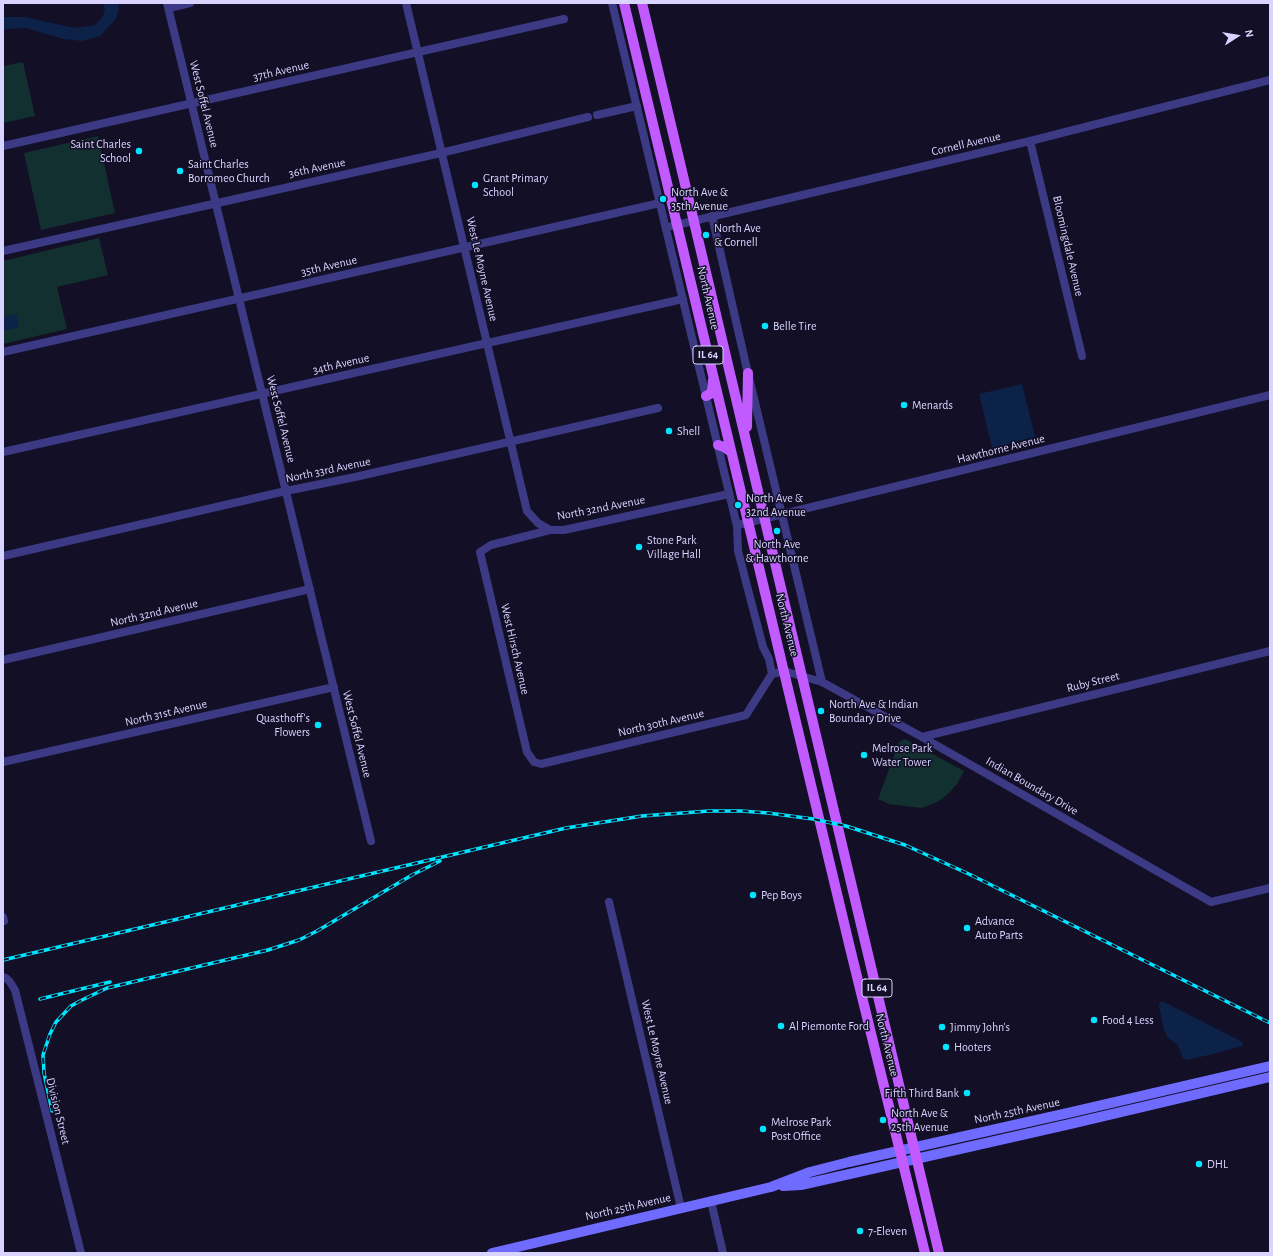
<!DOCTYPE html>
<style>
body{margin:0}
#map{position:relative;width:1273px;height:1256px;overflow:hidden;background:#130f26;font-family:"Alegreya Sans",sans-serif}
canvas{display:block}
.frame{position:absolute;inset:0;border:4px solid #d9d4ff;pointer-events:none}
.north{position:absolute;left:1217px;top:16px;width:40px;height:40px;-webkit-text-stroke:3px #130f26;paint-order:stroke;rotate:78deg;font-size:11px;font-weight:700;line-height:16px;text-align:center;color:#d9d4ff}
.north::after{content:'';display:block;margin:auto;width:14px;height:18px;background:#d9d4ff;clip-path:polygon(50% 0,100% 100%,50% 72%,0 100%)}
</style>
<div id="map">
<canvas width="1273" height="1256"></canvas>
<div class="frame"></div>
<div class="north">N</div>
</div>
<script>
const c = document.querySelector('canvas').getContext('2d');
c.lineJoin = 'round';
function paint(path, color) { c.fillStyle = color; c.fill(path, 'evenodd'); }
const poly = rows => new Path2D(rows.map(r => 'M' + r).join(''));
function trace(path, color, width, dash) { c.strokeStyle = color; c.lineWidth = width; c.lineCap = dash ? 'butt' : 'round'; c.setLineDash(dash || []); c.stroke(path); }
function drawText(font, color, halo, rows, align = 'center') {
  c.font = font + ' "Alegreya Sans",sans-serif'; c.lineWidth = 3; c.setLineDash([]); c.textBaseline = 'middle'; c.strokeStyle = halo; c.fillStyle = color; for (const [text, x, y, turn = 0] of rows) {
    c.save(); c.translate(x, y); c.rotate((+turn || 0) * Math.PI / 180); c.textAlign = isNaN(turn) ? turn : align; if (halo) c.strokeText(text, 0, 0); c.fillText(text, 0, 0); c.restore();
  }
}
const green = poly([
 [23,62,35,116,3,123,3,66],
 [98,136,115,213,41,230,24,153],
 [99,238,108,275,57,287,67,329,3,344,3,261],
 [905,739,964,771,957,784,948,794,939,801,925,807,921,808,889,804,878,799,899,742]
]);
const water = poly([
 [102,3,118,3,119,7,116,19,100,36,82,41,63,39,26,28,3,29,3,17,25,17,74,28,95,25,103,16,105,8],
 [16,314,19,327,3,331,3,317],
 [1022,384,1035,437,992,448,979,394],
 [1160,1002,1164,1002,1241,1041,1243,1043,1242,1046,1209,1055,1186,1060,1183,1058,1177,1044,1168,1038,1164,1030,1159,1006]
]);
const street = poly([
 [167,3,371,841],
 [406,3,527,511,538,523,550,530],
 [612,3,737,526,738,551,763,647,769,659,772,674],
 [169,8,190,3],
 [597,115,637,106],
 [1030,141,1082,356],
 [3,146,564,19],
 [712,216,746,365,822,682],
 [672,226,1030,141,1270,80],
 [3,251,441,153,588,117],
 [3,352,660,203],
 [3,452,683,299],
 [729,494,564,530,550,530,491,545,480,552,527,752,534,762,541,764,746,715,772,674,784,671,822,682,922,737,1211,902,1270,888],
 [742,524,1270,395],
 [3,556,286,491,355,477,658,408],
 [3,660,310,589],
 [922,737,1270,651],
 [3,762,334,687],
 [609,902,681,1208],
 [3,917,4,921],
 [3,977,6,978,10,982,15,990,81,1253],
 [711,1201,723,1253]
]);
const secondary = poly([
 [783,1186,801,1185,1070,1124,1270,1077],
 [492,1253,771,1187,810,1172,849,1162,1068,1113,1270,1066]
]);
const primary = poly([
 [624,3,850,948,925,1253],
 [642,3,939,1253],
 [706,396,710,394,712,391,713,380],
 [747,427,748,373],
 [718,445,724,447,731,452]
]);
const rail = poly([
 [3,960,566,828,642,816,709,811,741,811,768,813,813,819,846,826,905,845,971,875,1270,1023],
 [40,999,110,982],
 [52,1111,44,1073,43,1055,50,1034,56,1022,71,1006,80,1001,107,988,268,950,299,940,317,931,412,875,440,861]
]);
const markers = [
 [139,151,4,"#00e5ff"],
 [180,171,4,"#00e5ff"],
 [475,185,4,"#00e5ff"],
 [663,199,4,"#00e5ff"],
 [706,235,4,"#00e5ff"],
 [765,326,4,"#00e5ff"],
 [904,405,4,"#00e5ff"],
 [669,431,4,"#00e5ff"],
 [738,505,4,"#00e5ff"],
 [777,531,4,"#00e5ff"],
 [639,547,4,"#00e5ff"],
 [821,711,4,"#00e5ff"],
 [318,725,4,"#00e5ff"],
 [864,755,4,"#00e5ff"],
 [753,895,4,"#00e5ff"],
 [967,928,4,"#00e5ff"],
 [1094,1020,4,"#00e5ff"],
 [781,1026,4,"#00e5ff"],
 [942,1027,4,"#00e5ff"],
 [946,1047,4,"#00e5ff"],
 [967,1093,4,"#00e5ff"],
 [883,1120,4,"#00e5ff"],
 [763,1129,4,"#00e5ff"],
 [1199,1164,4,"#00e5ff"],
 [860,1231,4,"#00e5ff"]
];
const shields = [
 [708,355,30],
 [877,988,30]
];
const shieldNames = [
 ["IL 64",708,355],
 ["IL 64",877,988]
];
const streetNames = [
 ["37th Avenue",281,71,-13],
 ["West Soffel Avenue",204,104,76],
 ["Cornell Avenue",966,144,-13],
 ["36th Avenue",317,168,-12],
 ["Bloomingdale Avenue",1068,246,77],
 ["35th Avenue",329,266,-13],
 ["West Le Moyne Avenue",482,269,77],
 ["North Avenue",708,298,77],
 ["34th Avenue",341,364,-13],
 ["West Soffel Avenue",281,419,76],
 ["Hawthorne Avenue",1001,449,-14],
 ["North 33rd Avenue",328,470,-12],
 ["North 32nd Avenue",601,508,-11],
 ["North 32nd Avenue",154,613,-13],
 ["North Avenue",787,625,76],
 ["West Hirsch Avenue",515,649,77],
 ["Ruby Street",1093,682,-14],
 ["North 31st Avenue",166,713,-13],
 ["North 30th Avenue",661,723,-13],
 ["West Soffel Avenue",357,734,76],
 ["Indian Boundary Drive",1032,786,30],
 ["North Avenue",887,1045,76],
 ["West Le Moyne Avenue",657,1052,77],
 ["Division Street",58,1111,76],
 ["North 25th Avenue",1017,1111,-12],
 ["North 25th Avenue",628,1207,-13]
];
const poiNames = [
 ["Saint Charles",131,144,"right"],
 ["School",131,158,"right"],
 ["Saint Charles",188,164],
 ["Borromeo Church",188,178],
 ["Grant Primary",483,178],
 ["School",483,192],
 ["North Ave &",671,192],
 ["35th Avenue",671,206],
 ["North Ave",714,228],
 ["& Cornell",714,242],
 ["Belle Tire",773,326],
 ["Menards",912,405],
 ["Shell",677,431],
 ["North Ave &",746,498],
 ["32nd Avenue",746,512],
 ["Stone Park",647,540],
 ["Village Hall",647,554],
 ["North Ave",777,544,"center"],
 ["& Hawthorne",777,558,"center"],
 ["North Ave & Indian",829,704],
 ["Boundary Drive",829,718],
 ["Quasthoff's",310,718,"right"],
 ["Flowers",310,732,"right"],
 ["Melrose Park",872,748],
 ["Water Tower",872,762],
 ["Pep Boys",761,895],
 ["Advance",975,921],
 ["Auto Parts",975,935],
 ["Food 4 Less",1102,1020],
 ["Al Piemonte Ford",789,1026],
 ["Jimmy John's",950,1027],
 ["Hooters",954,1047],
 ["Fifth Third Bank",959,1093,"right"],
 ["North Ave &",891,1113],
 ["25th Avenue",891,1127],
 ["Melrose Park",771,1122],
 ["Post Office",771,1136],
 ["DHL",1207,1164],
 ["7-Eleven",868,1231]
];
paint(green, '#12302f');
paint(water, '#0c2248');
trace(street, '#3d3a85', 8);
trace(secondary, '#6f6bff', 10);
trace(primary, '#c25bff', 10);
trace(rail, '#00e5ff', 3.5);
trace(rail, '#130f26', 2, [6]);
for (const [x, y, r, color] of markers) { const dot = new Path2D(); dot.arc(x, y, r, 0, 2 * Math.PI); c.fillStyle = color; c.fill(dot); trace(dot, '#130f26', 1.5); }
for (const [x, y, w] of shields) { const box = new Path2D(); box.roundRect(x - w / 2, y - 9, w, 18, 3); c.fillStyle = '#130f26'; c.fill(box); trace(box, '#d9d4ff', 1); }
drawText('bold 11px', '#d9d4ff', null, shieldNames);
drawText('12px', '#d9d4ff', '#130f26', streetNames);
drawText('12px', '#d9d4ff', '#130f26', poiNames, 'left');
</script>
